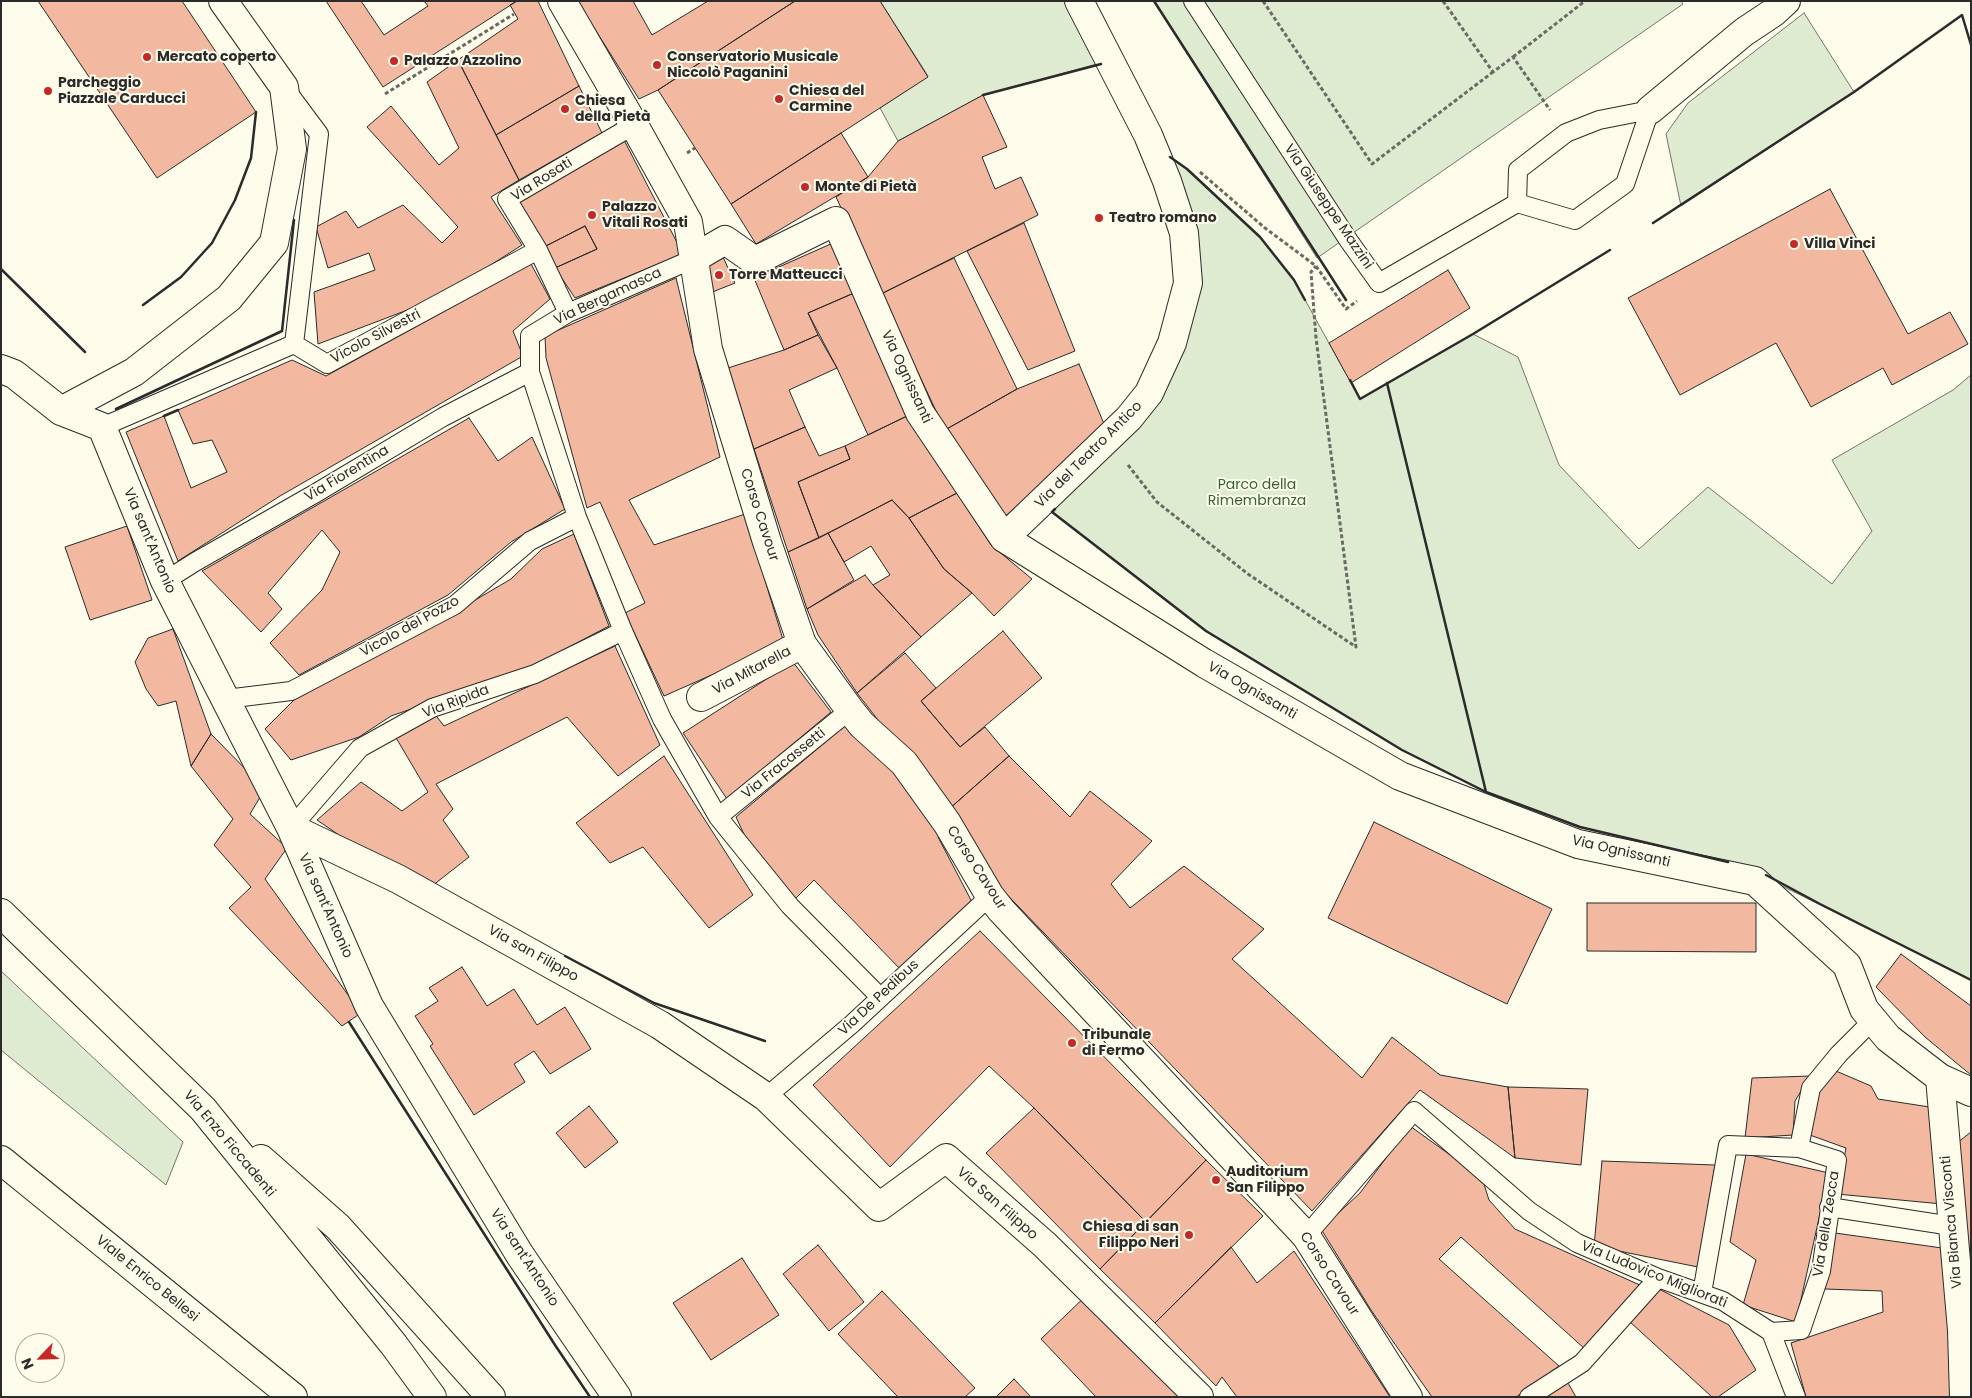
<!DOCTYPE html>
<meta charset="utf-8">
<style>
body{margin:0}
#map{position:relative;width:1972px;height:1398px;overflow:hidden;background:#fdfbea;font-family:Poppins,sans-serif}
canvas{display:block}
.frame{position:absolute;inset:0;border:2px solid #2b2b2b;pointer-events:none}
.north{position:absolute;left:15px;top:1333px;width:50px;height:50px;box-sizing:border-box;background:#fdfbea;border:1px solid #a9a89e;border-radius:50%;rotate:246deg;font-size:14px;font-weight:700;line-height:20px;text-align:center;color:#2b2b2b}
.north::after{content:'';display:block;margin:auto;width:18px;height:22px;background:#c62828;clip-path:polygon(50% 0,100% 100%,50% 72%,0 100%)}
</style>
<div id="map">
<canvas width="1972" height="1398"></canvas>
<div class="frame"></div>
<div class="north">N</div>
</div>
<script>
const c = document.querySelector('canvas').getContext('2d');
c.lineJoin = 'round';
function paint(path, color) { c.fillStyle = color; c.fill(path, 'evenodd'); }
const poly = rows => new Path2D(rows.map(r => 'M' + r).join(''));
function trace(path, color, width, dash) { c.strokeStyle = color; c.lineWidth = width; c.lineCap = dash ? 'butt' : 'round'; c.setLineDash(dash || []); c.stroke(path); }
function drawText(font, color, halo, rows, align = 'center') {
  c.font = font + ' Poppins,sans-serif'; c.lineWidth = 4; c.setLineDash([]); c.textBaseline = 'middle'; c.strokeStyle = halo; c.fillStyle = color; for (const [text, x, y, turn = 0] of rows) {
    c.save(); c.translate(x, y); c.rotate((+turn || 0) * Math.PI / 180); c.textAlign = isNaN(turn) ? turn : align; if (halo) c.strokeText(text, 0, 0); c.fillText(text, 0, 0); c.restore();
  }
}
const green = poly([
 [880,1,1073,1,1105,62,983,95,898,141,880,108,928,76,880,1],
 [1154,1,1681,1,1683,4,1317,258,1154,1],
 [1804,13,1854,92,1681,206,1666,134,1688,103,1804,13],
 [1164,152,1187,169,1260,237,1294,280,1360,399,1473,334,1518,357,1559,465,1639,549,1708,487,1832,584,1872,531,1832,460,1953,390,1971,375,1971,980,1742,866,1580,827,1486,792,1402,750,1206,631,1052,512,1114,441,1194,286,1164,152],
 [1,971,183,1142,166,1185,1,1050,1,971]
]);
const building = poly([
 [38,1,182,1,256,112,157,178,38,1],
 [326,1,361,1,384,35,428,6,424,1,517,1,383,87,326,1],
 [517,1,538,1,579,86,496,135,458,60,518,19,510,5,517,1],
 [577,1,633,1,652,35,708,1,795,1,658,90,639,99,577,1],
 [795,1,880,1,928,77,731,204,658,90,795,1],
 [458,60,519,180,491,197,522,245,439,298,318,344,314,292,375,270,369,253,328,268,316,227,346,211,358,228,403,205,442,243,458,227,367,127,391,106,439,165,459,148,427,82,458,60],
 [579,86,602,133,519,180,496,135,579,86],
 [983,95,1007,147,982,157,995,189,1021,177,1038,215,881,294,836,197,868,177,898,141,983,95],
 [841,133,868,177,756,244,731,204,841,133],
 [624,140,683,254,575,298,555,268,597,249,585,226,542,248,515,205,624,140],
 [1830,189,1908,334,1950,312,1968,344,1892,385,1883,368,1811,407,1776,343,1680,395,1628,298,1830,189],
 [1024,223,1075,351,1028,370,967,251,1024,223],
 [585,226,597,249,555,268,542,248,585,226],
 [833,243,854,293,808,313,818,335,784,350,754,278,833,243],
 [723,257,735,283,710,293,704,267,723,257],
 [954,258,1017,389,945,430,881,294,954,258],
 [531,264,550,299,513,331,523,356,280,496,178,561,126,432,164,416,191,488,227,472,212,440,193,444,178,410,292,360,326,376,531,264],
 [1448,270,1470,308,1351,383,1329,343,1448,270],
 [676,278,720,457,629,500,654,545,745,514,784,643,664,696,625,613,645,603,600,502,587,508,546,358,545,336,676,278],
 [854,293,907,416,868,435,837,368,808,313,854,293],
 [818,335,837,368,789,390,805,427,754,449,728,368,784,350,818,335],
 [1079,364,1107,431,1003,518,945,430,1017,389,1079,364],
 [907,416,957,493,909,518,892,500,819,538,798,482,850,459,845,446,907,416],
 [469,418,498,461,532,437,565,509,511,542,448,595,299,675,270,643,322,590,340,552,322,530,268,593,282,609,261,632,202,571,469,418],
 [805,427,819,456,845,446,850,459,798,482,819,538,788,552,754,449,805,427],
 [957,493,991,545,1032,579,994,616,972,593,944,569,909,518,957,493],
 [892,500,909,518,944,569,972,593,921,637,873,585,890,575,871,546,844,562,828,533,892,500],
 [127,526,152,600,90,620,65,547,127,526],
 [828,533,854,580,807,609,788,552,828,533],
 [574,534,609,626,529,668,391,716,359,737,291,760,265,729,294,700,426,629,511,579,542,549,574,534],
 [865,575,873,585,921,637,857,693,818,635,807,609,865,575],
 [173,629,211,734,191,766,176,701,158,706,146,689,135,662,148,638,173,629],
 [1003,631,1042,678,960,747,921,701,1003,631],
 [615,646,660,745,618,776,567,717,436,784,453,809,443,820,469,857,432,886,377,861,317,820,361,782,402,811,428,792,395,736,434,713,444,726,615,646],
 [905,653,936,688,921,701,960,747,985,727,1009,756,948,810,857,693,905,653],
 [793,662,831,712,727,799,683,733,793,662],
 [846,725,909,780,943,829,938,837,972,902,900,969,814,880,792,902,755,858,736,817,846,725],
 [211,734,265,789,250,814,287,848,265,879,361,1013,342,1026,229,908,251,887,214,845,233,819,191,766,211,734],
 [664,756,753,895,709,928,643,847,610,863,576,823,664,756],
 [1009,756,1070,817,1090,791,1152,841,1111,884,1130,908,1184,866,1264,929,1232,959,1362,1078,1392,1037,1440,1075,1508,1087,1515,1158,1420,1090,1312,1211,990,877,948,810,1009,756],
 [1374,822,1552,909,1507,1004,1328,918,1374,822],
 [1587,903,1756,903,1756,952,1587,951,1587,903],
 [980,931,1206,1160,1146,1222,1034,1108,989,1066,890,1167,813,1085,980,931],
 [1901,954,1971,1006,1971,1075,1925,1037,1876,987,1901,954],
 [462,967,487,1006,514,989,537,1025,565,1007,591,1049,550,1074,534,1051,514,1064,525,1082,474,1115,430,1046,433,1044,415,1016,438,1001,429,988,462,967],
 [1836,1071,1871,1086,1878,1099,1936,1108,1942,1204,1837,1194,1846,1148,1807,1134,1820,1087,1836,1071],
 [1810,1076,1795,1101,1793,1135,1745,1138,1752,1078,1810,1076],
 [1508,1087,1588,1089,1581,1165,1515,1158,1508,1087],
 [589,1106,618,1142,585,1168,556,1133,589,1106],
 [1034,1108,1146,1222,1100,1269,986,1153,1034,1108],
 [1410,1126,1482,1178,1489,1200,1515,1229,1642,1286,1586,1350,1461,1237,1439,1259,1559,1366,1516,1397,1432,1397,1371,1310,1321,1229,1360,1193,1410,1126],
 [1971,1132,1971,1262,1952,1147,1971,1132],
 [1746,1154,1829,1173,1796,1322,1743,1305,1756,1260,1730,1242,1746,1154],
 [1206,1160,1263,1216,1155,1323,1100,1269,1206,1160],
 [1602,1161,1715,1165,1698,1267,1594,1246,1602,1161],
 [1835,1233,1942,1248,1959,1397,1806,1397,1791,1343,1883,1312,1882,1291,1825,1289,1835,1233],
 [818,1245,864,1302,829,1331,783,1274,818,1245],
 [1231,1247,1257,1283,1294,1251,1390,1397,1237,1397,1222,1377,1216,1386,1155,1323,1231,1247],
 [742,1258,779,1315,711,1360,673,1303,742,1258],
 [1657,1288,1729,1325,1756,1370,1718,1397,1712,1397,1629,1321,1657,1288],
 [882,1291,975,1388,965,1397,898,1397,838,1334,882,1291],
 [1091,1291,1189,1397,1096,1397,1041,1339,1091,1291],
 [1014,1379,1031,1397,996,1397,1014,1379],
 [1568,1383,1576,1397,1546,1397,1568,1383]
]);
const path = poly([
 [1263,1,1372,164,1493,72],
 [1443,1,1493,72,1513,57,1550,110],
 [1513,57,1585,1],
 [385,94,514,14],
 [687,153,695,148],
 [1200,172,1265,228,1316,266,1346,309,1357,301],
 [1128,465,1157,502,1248,574,1356,647,1316,338,1311,272,1316,266]
]);
const lane = poly([
 [1193,1,1349,241,1379,283,1517,203],
 [287,91,319,134,294,344],
 [1517,203,1575,220,1625,184,1650,110],
 [1517,203,1518,170,1566,133,1599,120,1650,110],
 [693,259,568,313,530,336,530,372,577,517,623,631,662,719,718,817,790,906,880,997],
 [568,313,538,250,507,199,634,125],
 [102,427,294,344,327,364,538,250],
 [165,581,195,562,316,493,443,417,530,372],
 [226,699,291,691,455,605,530,541,577,517],
 [718,817,850,710],
 [291,828,360,748,432,708,535,674,623,631],
 [766,1097,852,1024,990,896],
 [1829,1207,1952,1226],
 [1306,1236,1414,1111,1529,1211,1577,1243,1658,1278,1723,1301,1771,1332,1796,1397],
 [1702,1293,1728,1145,1799,1148],
 [1771,1332,1801,1330,1821,1271,1837,1160,1799,1148,1811,1088,1839,1054,1873,1020],
 [1529,1397,1582,1363,1658,1278]
]);
const street = poly([
 [562,1,634,125,688,222,708,349,767,542,802,644,850,710,862,725,904,763,947,823,990,896,1001,910,1306,1236,1408,1397],
 [1650,110,1744,32,1774,12,1786,1],
 [693,259,725,240,755,261,836,221,920,413,1004,538,1204,663,1400,776,1578,844,1755,881,1847,965,1864,1009,1888,1038,1940,1078,1971,1092],
 [1,369,14,374,61,411,102,427,165,581,291,828,369,1006,520,1255,617,1397],
 [61,411,134,372,229,298,274,243,292,149,284,87,223,1],
 [1004,538,1129,418,1149,393,1172,343,1188,283,1184,233,1167,181,1148,135,1079,1],
 [701,697,802,644],
 [291,828,398,879,660,1025,766,1097,879,1207,946,1158,1045,1245,1199,1397],
 [1,913,203,1109,394,1345,432,1397],
 [1940,1078,1962,1330,1964,1397],
 [261,1159,338,1227,491,1397]
]);
const primary = poly([
 [1,1160,293,1397]
]);
const wall = poly([
 [1154,1,1346,300],
 [983,95,1101,64],
 [1170,157,1187,169,1260,237,1294,280,1305,300],
 [1653,223,1854,92,1962,15,1971,45],
 [1,269,85,352],
 [143,305,181,277,212,243,235,200,251,158,256,112],
 [1350,380,1360,399,1473,334,1610,250],
 [1387,383,1486,792],
 [116,409,282,331,294,220],
 [164,416,178,410],
 [1055,509,1052,512,1206,631,1402,750,1486,792,1580,827,1728,862],
 [1766,875,1820,904,1971,980],
 [565,956,654,1003,765,1041],
 [349,1022,555,1345,590,1397]
]);
const markers = [
 [147,57,5,"#c62828"],
 [394,61,5,"#c62828"],
 [657,65,5,"#c62828"],
 [48,91,5,"#c62828"],
 [779,99,5,"#c62828"],
 [565,109,5,"#c62828"],
 [805,187,5,"#c62828"],
 [592,215,5,"#c62828"],
 [1099,218,5,"#c62828"],
 [1794,244,5,"#c62828"],
 [719,275,5,"#c62828"],
 [1072,1043,5,"#c62828"],
 [1216,1180,5,"#c62828"],
 [1189,1235,5,"#c62828"]
];
const poiNames = [
 ["Mercato coperto",157,57],
 ["Conservatorio Musicale",667,57],
 ["Niccolò Paganini",667,73],
 ["Palazzo Azzolino",404,61],
 ["Parcheggio",58,83],
 ["Piazzale Carducci",58,99],
 ["Chiesa del",789,91],
 ["Carmine",789,107],
 ["Chiesa",575,101],
 ["della Pietà",575,117],
 ["Monte di Pietà",815,187],
 ["Palazzo",602,207],
 ["Vitali Rosati",602,223],
 ["Teatro romano",1109,218],
 ["Villa Vinci",1804,244],
 ["Torre Matteucci",729,275],
 ["Tribunale",1082,1035],
 ["di Fermo",1082,1051],
 ["Auditorium",1226,1172],
 ["San Filippo",1226,1188],
 ["Chiesa di san",1179,1227,"right"],
 ["Filippo Neri",1179,1243,"right"]
];
const streetNames = [
 ["Via Rosati",542,180,-32],
 ["Via Giuseppe Mazzini",1328,207,56],
 ["Via Bergamasca",608,297,-25],
 ["Vicolo Silvestri",376,337,-28],
 ["Via Ognissanti",906,377,65],
 ["Via del Teatro Antico",1089,455,-45],
 ["Via Fiorentina",347,474,-31],
 ["Corso Cavour",759,515,72],
 ["Via sant'Antonio",149,541,67],
 ["Vicolo del Pozzo",410,627,-29],
 ["Via Mitarella",752,671,-28],
 ["Via Ognissanti",1252,691,30],
 ["Via Ripida",456,702,-21],
 ["Via Fracassetti",784,764,-39],
 ["Via Ognissanti",1621,852,13],
 ["Corso Cavour",976,868,57],
 ["Via sant'Antonio",325,906,66],
 ["Via san Filippo",533,954,29],
 ["Via De Pedibus",879,998,-43],
 ["Via Enzo Ficcadenti",229,1144,50],
 ["Via San Filippo",997,1204,41],
 ["Via Bianca Visconti",1952,1222,-95],
 ["Via della Zecca",1827,1224,-81],
 ["Via sant'Antonio",524,1258,57],
 ["Corso Cavour",1329,1274,57],
 ["Via Ludovico Migliorati",1654,1275,22],
 ["Viale Enrico Bellesi",147,1279,39]
];
const parkNames = [
 ["Parco della",1257,485],
 ["Rimembranza",1257,501]
];
paint(green, '#deebd1');
trace(green, '#74746e', 1);
paint(building, '#f2b8a0');
trace(building, '#2b2b2b', 1);
trace(lane, '#2b2b2b', 20);
trace(street, '#2b2b2b', 30);
trace(primary, '#2b2b2b', 30);
trace(path, '#6a6964', 3, [4, 2.5]);
trace(lane, '#fdfbea', 18);
trace(street, '#fdfbea', 28);
trace(primary, '#fdfbea', 28);
trace(wall, '#2b2b2b', 2.5);
for (const [x, y, r, color] of markers) { const dot = new Path2D(); dot.arc(x, y, r, 0, 2 * Math.PI); c.fillStyle = color; c.fill(dot); trace(dot, '#fdfbea', 2); }
drawText('bold 14px', '#2b2b2b', '#fdfbea', poiNames, 'left');
drawText('14px', '#2b2b2b', '#fdfbea', streetNames);
drawText('14px', '#34623c', '#fdfbea', parkNames);
</script>
